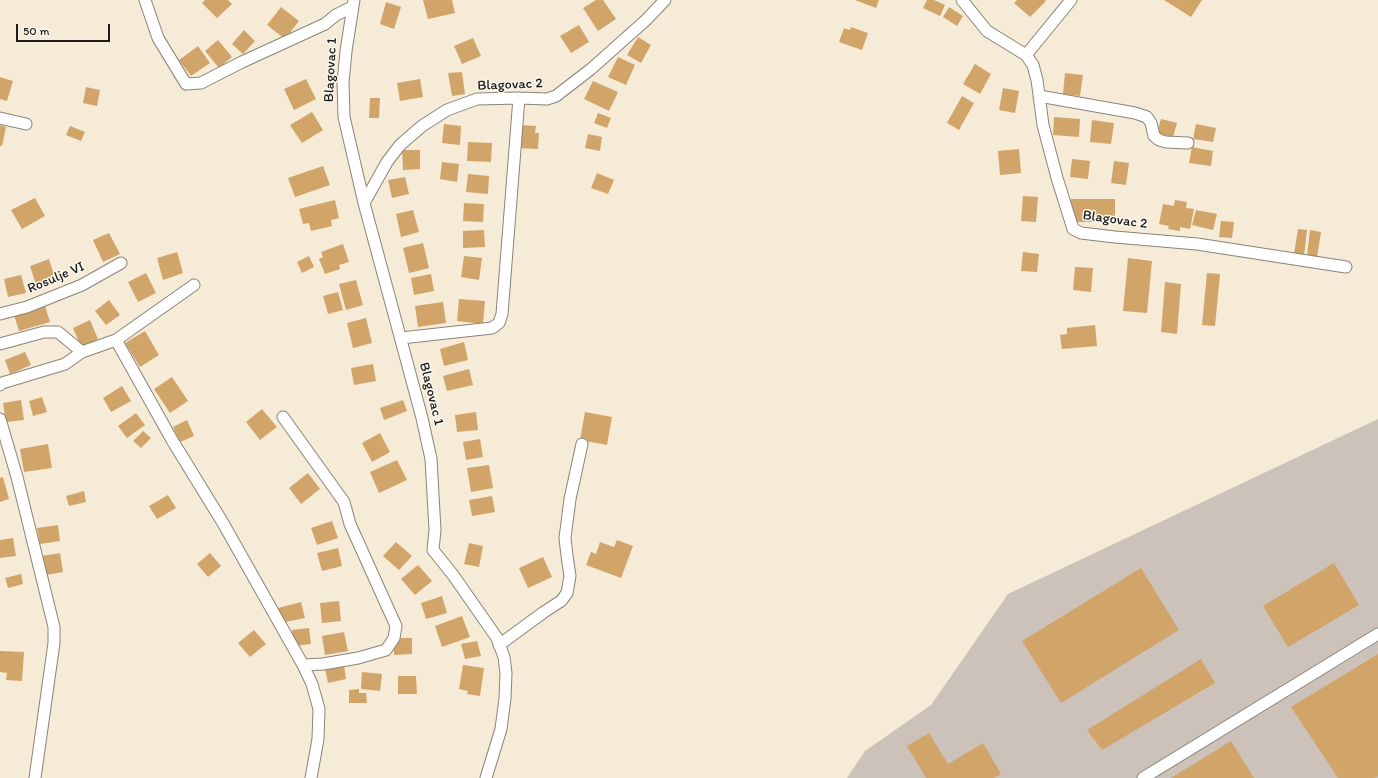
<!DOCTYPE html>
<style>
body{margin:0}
#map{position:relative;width:1378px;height:778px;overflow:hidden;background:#f6ebd7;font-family:Itim,sans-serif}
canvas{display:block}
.scale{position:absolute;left:16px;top:24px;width:94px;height:18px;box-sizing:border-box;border:2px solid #1c1c1c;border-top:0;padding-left:5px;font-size:12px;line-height:14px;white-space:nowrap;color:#1c1c1c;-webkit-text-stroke:3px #fbf7ec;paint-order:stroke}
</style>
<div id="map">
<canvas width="1378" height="778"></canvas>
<div class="scale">50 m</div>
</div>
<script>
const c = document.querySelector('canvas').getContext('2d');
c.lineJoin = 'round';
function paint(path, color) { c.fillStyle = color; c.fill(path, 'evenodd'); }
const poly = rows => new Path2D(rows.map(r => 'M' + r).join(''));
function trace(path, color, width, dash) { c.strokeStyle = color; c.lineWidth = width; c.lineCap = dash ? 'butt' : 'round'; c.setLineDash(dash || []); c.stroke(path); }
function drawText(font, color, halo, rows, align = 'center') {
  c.font = font + ' Itim,sans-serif'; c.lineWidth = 3; c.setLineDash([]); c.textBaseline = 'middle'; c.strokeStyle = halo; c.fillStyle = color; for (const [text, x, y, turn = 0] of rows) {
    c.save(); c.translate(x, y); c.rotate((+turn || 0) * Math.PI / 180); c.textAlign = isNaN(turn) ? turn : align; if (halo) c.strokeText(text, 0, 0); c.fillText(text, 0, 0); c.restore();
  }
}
const industrial = poly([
 [1378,419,1378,778,847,778,865,751,931,705,1008,594]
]);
const building = poly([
 [205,0,228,0,232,4,217,18,202,3],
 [423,0,452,0,455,13,428,19],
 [596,0,603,0,616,19,598,31,583,8],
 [855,0,879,0,876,8],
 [927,0,934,0,945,5,940,16,923,8],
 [1017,0,1045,0,1046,1,1030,17,1014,3],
 [1164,0,1202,0,1191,17],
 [386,2,401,7,394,29,380,24],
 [281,7,299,21,285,39,267,25],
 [949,7,963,16,957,26,943,17],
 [579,25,589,42,571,53,560,36],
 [851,27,868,33,862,50,839,42,844,28,850,30],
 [244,30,255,41,243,54,232,44],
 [638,37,651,45,641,63,627,55],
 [473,38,481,56,462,64,454,46],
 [218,40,232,57,219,68,205,51],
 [198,46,210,63,191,76,179,60],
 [618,57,635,65,626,85,608,77],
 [975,64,991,74,980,94,963,84],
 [462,72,465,94,452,96,448,73],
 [1065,73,1083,75,1080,96,1063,94],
 [0,77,13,81,7,101,0,99],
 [306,79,316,99,294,110,284,89],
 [420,79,423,97,400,101,397,83],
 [593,81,618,92,609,111,584,99],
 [86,87,100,90,97,106,83,103],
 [1003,88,1019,91,1015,113,999,110],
 [962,96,974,103,959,130,947,123],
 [370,98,380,98,379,118,369,118],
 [312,112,323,130,302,143,290,125],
 [598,113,611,118,607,128,594,123],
 [1054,117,1080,119,1079,137,1053,135],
 [1161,119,1177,123,1173,137,1157,133],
 [1092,120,1114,123,1111,144,1090,142],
 [444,124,461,126,460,145,442,143],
 [1196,124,1216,128,1213,142,1193,139],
 [0,125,6,127,2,146,0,146],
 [519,125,536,126,535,133,539,133,538,149,517,148],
 [70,126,85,132,81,141,66,135],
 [588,134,602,137,600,151,585,148],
 [468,142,492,143,491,162,467,161],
 [1192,147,1213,151,1211,166,1189,163],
 [1019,149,1021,173,1000,175,998,151],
 [402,150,420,150,420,169,403,170],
 [1072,159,1090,161,1088,179,1070,177],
 [1114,161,1129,163,1126,185,1111,183],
 [442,162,459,164,457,182,440,179],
 [323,166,330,185,295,197,288,178],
 [597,173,614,180,608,194,591,188],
 [468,174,489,176,488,194,466,192],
 [405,177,409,194,392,198,388,180],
 [1023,196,1038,197,1036,222,1021,221],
 [35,198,45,216,22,229,11,210],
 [1071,199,1115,199,1115,222,1071,222],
 [335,200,339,218,331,220,332,226,311,231,309,223,303,224,299,209],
 [1175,200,1187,202,1186,208,1194,209,1190,229,1180,227,1180,231,1168,229,1169,226,1159,224,1163,204,1174,206],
 [464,203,484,204,483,222,463,221],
 [413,210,419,232,401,237,396,214],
 [1196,210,1217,214,1213,230,1192,225],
 [1221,221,1234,222,1232,238,1219,237],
 [1298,229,1307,230,1304,256,1294,254],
 [484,230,485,247,463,248,463,231],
 [1310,230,1321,232,1317,257,1307,256],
 [109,233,120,254,103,262,93,240],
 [423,243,429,268,409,273,403,248],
 [343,244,349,262,339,265,340,269,325,274,319,259,323,257,321,252],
 [177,252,183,273,163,280,157,258],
 [1023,252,1039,254,1037,272,1021,271],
 [309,256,314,267,302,273,297,262],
 [464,256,482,258,479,280,461,277],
 [1128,258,1152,261,1147,313,1123,311],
 [49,259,55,278,36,285,30,266],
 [1075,267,1093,268,1091,292,1073,290],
 [146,273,156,293,138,302,128,282],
 [1207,273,1220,274,1215,326,1202,325],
 [431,274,434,291,414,295,411,278],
 [21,275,26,293,8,297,4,279],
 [356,280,363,305,346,310,339,284],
 [1165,282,1181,284,1177,334,1161,332],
 [338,292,343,310,328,314,323,296],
 [459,299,485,301,483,324,457,321],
 [109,300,120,315,106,325,95,311],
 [443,302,446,323,418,327,415,306],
 [45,306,50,322,19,331,14,315],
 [366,318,372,343,353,348,347,323],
 [90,320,98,339,81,347,73,328],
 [1095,325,1097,346,1062,349,1060,335,1067,334,1067,328],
 [145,331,159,355,140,367,125,343],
 [464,342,468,360,444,366,440,349],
 [25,352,31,365,10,374,5,360],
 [373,364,376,381,354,385,351,368],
 [469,369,473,385,447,391,443,376],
 [172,377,188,401,170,413,154,389],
 [122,386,131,401,111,412,103,398],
 [42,397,47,412,33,416,29,401],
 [21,400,24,420,6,422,3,403],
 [403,400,407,411,384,420,380,408],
 [262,409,277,427,260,440,246,422],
 [476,412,478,430,457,432,455,415],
 [585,412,612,417,607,445,580,440],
 [136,413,145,425,127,438,118,426],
 [187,420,194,436,180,442,173,427],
 [143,431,151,438,141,448,133,441],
 [380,433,390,452,372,462,362,443],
 [480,439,483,457,466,460,463,442],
 [48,444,52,468,24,472,20,449],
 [397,460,407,480,379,493,370,472],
 [489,465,493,488,471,492,467,468],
 [308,473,320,489,301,504,289,488],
 [3,477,9,499,0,502,0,478],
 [84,491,86,502,69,506,66,496],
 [168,495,176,508,157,519,149,506],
 [492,496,495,512,472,516,469,500],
 [332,521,338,538,317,545,311,528],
 [58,525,60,541,40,544,37,528],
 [13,538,16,556,0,558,0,540],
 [617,540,633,546,621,578,586,565,591,552,596,554,600,542,614,547],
 [396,542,412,556,399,570,383,556],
 [469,543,483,546,479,567,464,564],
 [338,548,342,566,322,571,317,553],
 [60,553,63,572,46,575,42,556],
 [210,553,221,566,208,577,197,564],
 [543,557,552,577,528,588,519,568],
 [1334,563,1359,605,1288,647,1263,606],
 [418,565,432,581,415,595,401,579],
 [1141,568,1179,630,1061,703,1022,641],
 [21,574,23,584,8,588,5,578],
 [442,596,447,613,426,619,421,603],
 [339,601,341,621,322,623,320,603],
 [301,602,305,618,281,623,278,608],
 [462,616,470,637,442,647,435,626],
 [309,628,311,644,294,646,292,630],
 [254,630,266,644,250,657,238,643],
 [344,632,348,651,325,655,322,636],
 [394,638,412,638,412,654,394,655],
 [477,641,481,656,465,659,461,644],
 [0,651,24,652,22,681,6,680,7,673,0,672],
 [1378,654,1378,776,1375,778,1338,778,1291,707],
 [1201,659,1215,683,1102,750,1087,730],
 [344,665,346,679,328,683,325,669],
 [463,665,484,668,480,696,467,694,468,691,459,689],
 [362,672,382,674,380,691,361,689],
 [398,676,416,676,417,694,398,694],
 [359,689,359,693,366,693,367,703,349,703,349,690],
 [929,733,948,764,983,743,1001,774,994,778,926,778,907,746],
 [1231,741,1254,778,1171,778]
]);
const street = poly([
 [145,0,158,38,186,84,201,83,242,62,325,24,336,15,352,7],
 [354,0,346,51,343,83,344,117,364,203,422,418,431,459,435,530,433,550,453,575,497,638,504,657,506,673,505,698,501,729,486,778],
 [962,0,987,31,1026,55,1033,65,1037,80,1043,125,1057,178,1073,229,1081,233,1115,237,1197,244,1346,267],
 [1026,55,1071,0],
 [1039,96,1135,113,1147,117,1151,123,1154,136,1159,140,1166,142,1188,143],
 [0,118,26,124],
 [364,203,387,162,400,145,422,126,447,110,477,99,519,98,547,99,556,96,591,69,646,20,665,0],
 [0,314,27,307,82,285,121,263],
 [401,338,492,328,499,323,502,314,519,98],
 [116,340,172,440,223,523,303,665,312,684,319,709,318,739,311,778],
 [0,344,44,332,58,332,82,352,116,340,194,285],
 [0,385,2,383,65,364,82,352],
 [283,417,344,502,350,524,396,626,394,638,386,650,358,658,323,664,303,665],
 [0,419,17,477,54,627,54,643,35,778],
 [499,645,544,612,561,601,567,593,570,576,567,556,565,538,570,499,582,444],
 [1143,778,1378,634]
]);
const streetNames = [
 ["Blagovac 1",331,70,-87],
 ["Blagovac 2",510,85,-2],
 ["Blagovac 2",1115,220,8],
 ["Rosulje VI",56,278,-23],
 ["Blagovac 1",431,394,76]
];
paint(industrial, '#ccc2b9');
paint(building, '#d1a56a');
trace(street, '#89847a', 13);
trace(street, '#fff', 11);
drawText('14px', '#1c1c1c', '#fbf7ec', streetNames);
</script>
